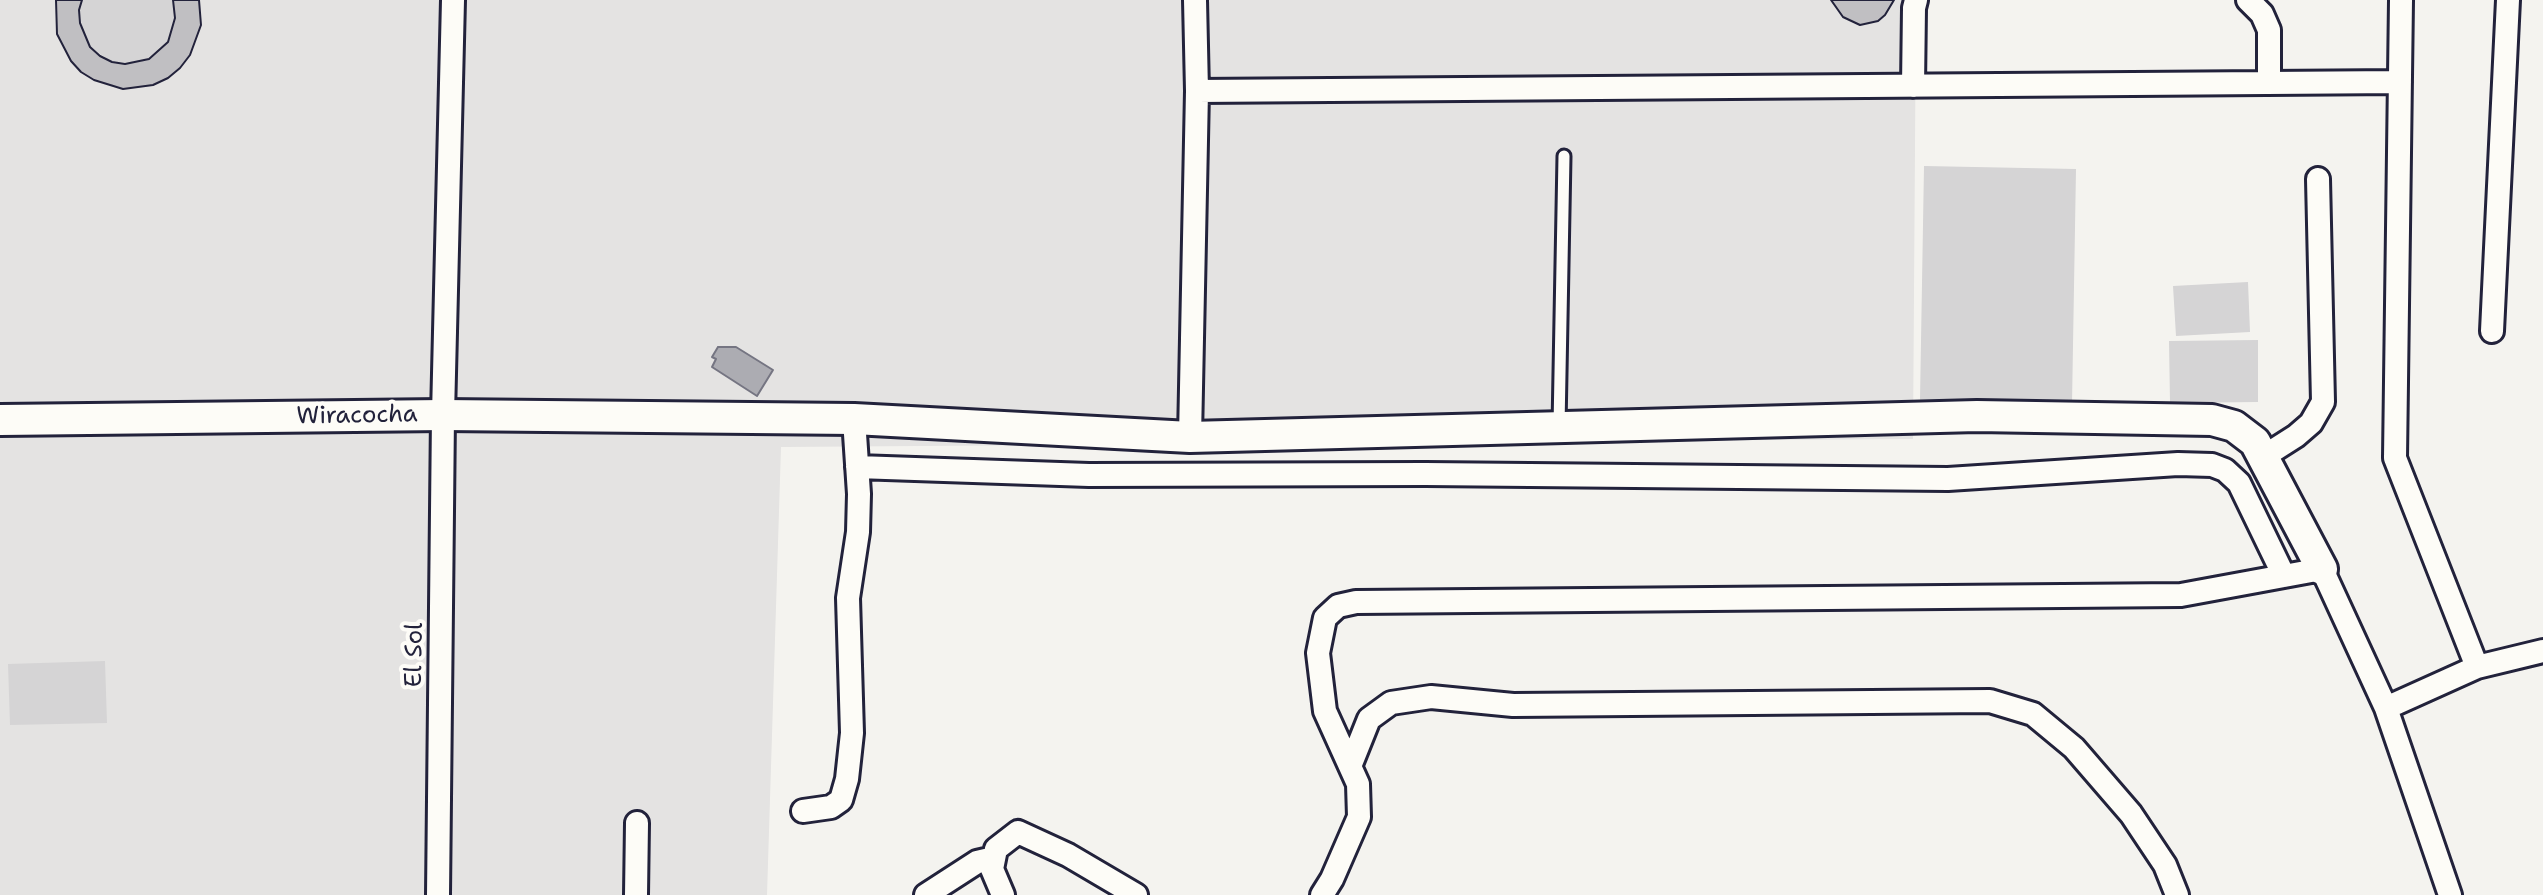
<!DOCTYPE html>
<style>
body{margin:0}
canvas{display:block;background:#f4f3ef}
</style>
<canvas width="2543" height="895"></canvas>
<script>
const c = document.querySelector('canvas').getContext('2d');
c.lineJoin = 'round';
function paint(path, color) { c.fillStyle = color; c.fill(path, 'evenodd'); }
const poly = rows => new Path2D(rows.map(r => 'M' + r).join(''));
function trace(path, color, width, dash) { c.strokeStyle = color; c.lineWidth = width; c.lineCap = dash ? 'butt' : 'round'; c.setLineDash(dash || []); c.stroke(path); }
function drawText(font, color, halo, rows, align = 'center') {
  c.font = font + ' "Shantell Sans",sans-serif'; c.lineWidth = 8; c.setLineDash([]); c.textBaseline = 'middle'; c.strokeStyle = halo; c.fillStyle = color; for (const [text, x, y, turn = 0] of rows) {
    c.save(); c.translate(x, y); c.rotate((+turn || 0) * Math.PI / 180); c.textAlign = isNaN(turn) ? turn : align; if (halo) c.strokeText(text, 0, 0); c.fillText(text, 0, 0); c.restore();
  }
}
const built = poly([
 [0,0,1916,0,1913,439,781,447,767,895,0,895]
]);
const green = poly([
 [82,0,172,0,175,18,173,30,168,42,149,59,138,63,112,62,90,47,84,36,79,10],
 [1924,166,2076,169,2072,404,1920,400],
 [2248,282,2250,332,2176,336,2173,286],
 [2258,340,2258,402,2170,403,2169,341],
 [105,661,107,723,10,725,8,664]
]);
const water = poly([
 [718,347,736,347,773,370,757,396,712,367,716,359,712,357,718,347]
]);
const building = poly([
 [56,0,82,0,79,10,80,23,90,47,100,56,112,62,125,64,149,59,168,42,175,18,173,0,199,0,201,25,190,55,180,68,168,78,153,85,123,89,94,80,81,72,71,61,57,34,56,0],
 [1831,0,1894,0,1885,15,1878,21,1860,25,1843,17,1831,0]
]);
const lane = poly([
 [1559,427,1564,156]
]);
const street = poly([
 [2248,0,2262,14,2269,30,2269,83],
 [1913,86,1914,8,1916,0],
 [1197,91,2400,82],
 [2492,331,2508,0],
 [1190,437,1197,91,1195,0],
 [2263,457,2296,436,2311,423,2323,402,2318,179],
 [857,467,1089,475,1425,474,1948,479,2178,464,2212,465,2225,470,2239,483,2284,576],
 [2477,667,2543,651],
 [2386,708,2477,667,2395,458,2401,0],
 [1351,764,1369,719,1391,703,1431,697,1513,705,1990,701,2033,714,2074,748,2131,814,2165,865,2177,895],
 [803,811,831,807,841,800,847,779,852,733,848,598,858,532,859,494,854,419],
 [438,895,443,415,453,0],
 [636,895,637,823],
 [926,895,977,862,994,858],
 [1003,895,992,869,996,849,1018,832,1068,855,1136,895],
 [1322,895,1332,879,1359,817,1358,784,1325,711,1318,653,1325,618,1338,606,1356,602,2181,595,2322,569,2386,708,2450,895]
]);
const secondary = poly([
 [0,420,443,415,854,419,1190,437,1977,416,2212,420,2234,426,2255,442,2322,569]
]);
const streetNames = [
 ["Wiracocha",357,416,-1],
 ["El Sol",415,655,-89]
];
paint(built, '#e4e3e2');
paint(green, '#d5d4d5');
paint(water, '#acacb2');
trace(water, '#757582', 2);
paint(building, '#c0bfc2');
trace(building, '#22223b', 2);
trace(lane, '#22223b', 17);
trace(street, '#22223b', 28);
trace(secondary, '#22223b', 36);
trace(lane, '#fdfcf7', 11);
trace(street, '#fdfcf7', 22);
trace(secondary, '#fdfcf7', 30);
drawText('24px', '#22223b', '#fdfcf7', streetNames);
</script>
